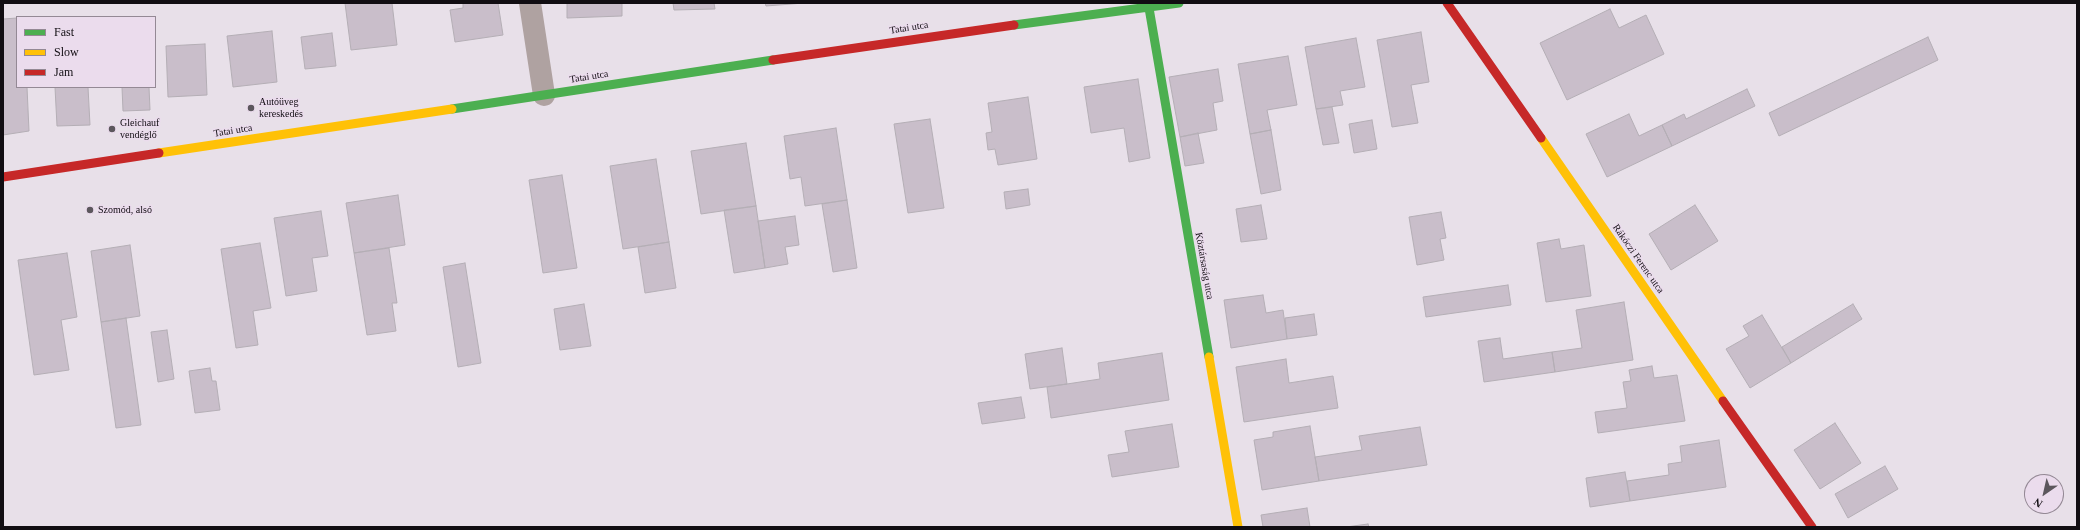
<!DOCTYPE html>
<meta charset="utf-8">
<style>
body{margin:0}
#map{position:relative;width:2080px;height:530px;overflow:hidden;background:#e8e0e9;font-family:Georgia,serif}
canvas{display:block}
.frame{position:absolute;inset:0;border:4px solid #110d12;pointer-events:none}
.legend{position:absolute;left:16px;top:16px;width:140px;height:72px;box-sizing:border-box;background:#ebdced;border:1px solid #948995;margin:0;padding:5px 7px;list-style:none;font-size:12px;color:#110d12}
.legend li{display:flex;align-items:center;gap:8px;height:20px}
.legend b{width:20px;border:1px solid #948995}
.north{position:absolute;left:2024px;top:474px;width:40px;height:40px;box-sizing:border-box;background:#ebdced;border:1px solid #948995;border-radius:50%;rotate:214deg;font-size:11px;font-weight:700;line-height:16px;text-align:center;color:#110d12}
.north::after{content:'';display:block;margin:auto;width:14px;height:18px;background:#5c575d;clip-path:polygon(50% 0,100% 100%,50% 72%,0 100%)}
</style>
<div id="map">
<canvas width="2080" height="530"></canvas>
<div class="frame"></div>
<ul class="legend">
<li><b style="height:5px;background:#4caf50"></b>Fast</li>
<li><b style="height:5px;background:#ffc107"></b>Slow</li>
<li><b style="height:5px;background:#c62828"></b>Jam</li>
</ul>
<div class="north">N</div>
</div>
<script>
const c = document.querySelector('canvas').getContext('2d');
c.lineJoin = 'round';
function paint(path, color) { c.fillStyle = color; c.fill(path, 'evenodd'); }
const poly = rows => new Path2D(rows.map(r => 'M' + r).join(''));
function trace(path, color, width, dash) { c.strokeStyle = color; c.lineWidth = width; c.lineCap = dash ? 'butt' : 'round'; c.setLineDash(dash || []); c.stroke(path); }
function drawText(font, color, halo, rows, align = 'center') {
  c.font = font + ' Georgia,serif'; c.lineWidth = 3; c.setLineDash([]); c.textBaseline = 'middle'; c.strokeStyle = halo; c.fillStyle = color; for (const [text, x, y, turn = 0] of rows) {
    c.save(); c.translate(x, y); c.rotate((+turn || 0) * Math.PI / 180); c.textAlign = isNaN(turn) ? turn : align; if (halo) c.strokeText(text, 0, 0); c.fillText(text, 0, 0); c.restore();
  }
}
const building = poly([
 [345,3,392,3,397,45,351,50,345,3],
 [463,3,498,3,503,35,455,42,450,10,463,8,463,3],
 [567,3,622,3,622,16,567,18,567,3],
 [673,3,714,3,715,9,674,10,673,3],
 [765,3,804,3,766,6,765,3],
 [1610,9,1619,28,1646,15,1664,54,1567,100,1540,43,1610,9],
 [17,18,17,87,27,87,29,131,3,135,3,19,17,18],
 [272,31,277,82,233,87,227,36,272,31],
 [1421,32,1429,82,1411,85,1418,123,1392,127,1377,40,1421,32],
 [332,33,336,66,305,69,301,37,332,33],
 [1928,37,1938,60,1779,136,1769,113,1928,37],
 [1356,38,1365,87,1340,91,1343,105,1316,109,1305,47,1356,38],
 [205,44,207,95,168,97,166,46,205,44],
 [1288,56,1297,105,1267,110,1271,130,1250,134,1238,64,1288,56],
 [1218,69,1223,101,1213,103,1217,130,1180,137,1169,77,1218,69],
 [1138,79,1150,158,1129,162,1124,128,1091,133,1084,87,1138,79],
 [55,87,88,87,90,125,57,126,55,87],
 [122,87,149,87,150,110,123,111,122,87],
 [1747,89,1755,106,1672,146,1662,125,1684,114,1686,119,1747,89],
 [1028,97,1037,159,998,165,995,149,988,150,986,133,992,132,988,103,1028,97],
 [1332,107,1339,143,1323,145,1316,109,1332,107],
 [1629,114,1639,136,1662,125,1672,146,1607,177,1586,134,1629,114],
 [930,119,944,208,908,213,894,124,930,119],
 [1372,120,1377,149,1354,153,1349,124,1372,120],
 [836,128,847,200,805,206,801,177,790,179,784,136,836,128],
 [1271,130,1281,190,1261,194,1250,134,1271,130],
 [1198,133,1204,163,1185,166,1180,137,1198,133],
 [746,143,756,206,701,214,691,151,746,143],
 [656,159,669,242,623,249,610,166,656,159],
 [562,175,577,268,543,273,529,180,562,175],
 [1028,189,1030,205,1006,209,1004,192,1028,189],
 [398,195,405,245,354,253,346,203,398,195],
 [847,200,857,268,833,272,822,204,847,200],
 [1261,205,1267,239,1241,242,1236,209,1261,205],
 [1695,205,1718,241,1671,270,1649,234,1695,205],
 [756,206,765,268,734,273,724,210,756,206],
 [321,211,328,256,312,258,317,291,286,296,274,218,321,211],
 [1441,212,1446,238,1440,239,1444,260,1417,265,1409,217,1441,212],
 [795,216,799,245,785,247,788,264,765,268,758,221,795,216],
 [1559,239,1561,249,1584,245,1591,296,1546,302,1537,243,1559,239],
 [669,242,676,288,645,293,638,247,669,242],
 [260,243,271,308,253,311,258,345,236,348,221,249,260,243],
 [130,245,140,316,101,322,91,251,130,245],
 [389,248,397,303,392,303,396,331,367,335,354,253,389,248],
 [67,253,77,317,61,320,69,370,34,375,18,260,67,253],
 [465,263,481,363,458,367,443,267,465,263],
 [1508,285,1511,305,1426,317,1423,297,1508,285],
 [1263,295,1266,313,1283,310,1287,339,1231,348,1224,300,1263,295],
 [1624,302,1633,360,1555,372,1552,352,1582,348,1576,310,1624,302],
 [584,304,591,346,560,350,554,309,584,304],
 [1853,304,1862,319,1791,363,1782,347,1853,304],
 [1314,314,1317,335,1287,339,1285,318,1314,314],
 [1762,315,1791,363,1750,388,1726,349,1749,336,1743,326,1762,315],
 [126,318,141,425,116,428,101,322,126,318],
 [167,330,174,379,158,382,151,332,167,330],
 [1500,338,1503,359,1552,352,1555,372,1484,382,1478,341,1500,338],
 [1062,348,1067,384,1030,389,1025,354,1062,348],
 [1162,353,1169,400,1051,418,1047,387,1100,379,1098,363,1162,353],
 [1286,359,1289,383,1333,376,1338,408,1244,422,1236,367,1286,359],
 [1652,366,1654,378,1677,375,1685,421,1598,433,1595,412,1627,408,1623,382,1631,381,1629,370,1652,366],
 [210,368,212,381,216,381,220,410,195,413,189,371,210,368],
 [1021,397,1025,418,982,424,978,403,1021,397],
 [1835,423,1861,463,1820,489,1794,450,1835,423],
 [1172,424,1179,467,1112,477,1108,455,1129,452,1125,431,1172,424],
 [1310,426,1319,481,1262,490,1254,440,1273,437,1273,432,1310,426],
 [1420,427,1427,465,1319,481,1315,457,1362,450,1359,436,1420,427],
 [1719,440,1726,487,1630,501,1627,481,1669,475,1668,464,1682,462,1680,446,1719,440],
 [1885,466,1898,489,1848,518,1835,494,1885,466],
 [1625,472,1630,501,1590,507,1586,478,1625,472],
 [1307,508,1310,527,1263,527,1261,515,1307,508],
 [1368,524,1369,527,1346,527,1368,524]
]);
const street = poly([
 [530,3,544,95]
]);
const fast = poly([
 [1149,8,1209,357],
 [1014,25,1179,3],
 [452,109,773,60]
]);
const slow = poly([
 [1541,138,1723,401],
 [159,153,452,109],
 [1209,357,1238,527]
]);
const jam = poly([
 [1447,3,1541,138],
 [773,60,1014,25],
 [3,177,159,153],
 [1723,401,1812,527]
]);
const markers = [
 [251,108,4,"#5c575d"],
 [112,129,4,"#5c575d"],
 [90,210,4,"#5c575d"]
];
const streetNames = [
 ["Tatai utca",909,28,-9],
 ["Tatai utca",589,77,-9],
 ["Tatai utca",233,131,-9],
 ["Rákóczi Ferenc utca",1638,259,55],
 ["Köztársaság utca",1204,266,80]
];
const poiNames = [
 ["Autóüveg",259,102],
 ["kereskedés",259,114],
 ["Gleichauf",120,123],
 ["vendéglő",120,135],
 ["Szomód, alsó",98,210]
];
paint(building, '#c9beca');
trace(building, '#b4aeb5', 1);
trace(street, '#afa2a1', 22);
trace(fast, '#4caf50', 9);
trace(slow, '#ffc107', 9);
trace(jam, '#c62828', 9);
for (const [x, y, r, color] of markers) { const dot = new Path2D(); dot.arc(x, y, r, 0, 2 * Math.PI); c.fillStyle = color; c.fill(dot); trace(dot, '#ebdced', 1.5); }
drawText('10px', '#110d12', '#ebdced', streetNames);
drawText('10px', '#110d12', '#ebdced', poiNames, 'left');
</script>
